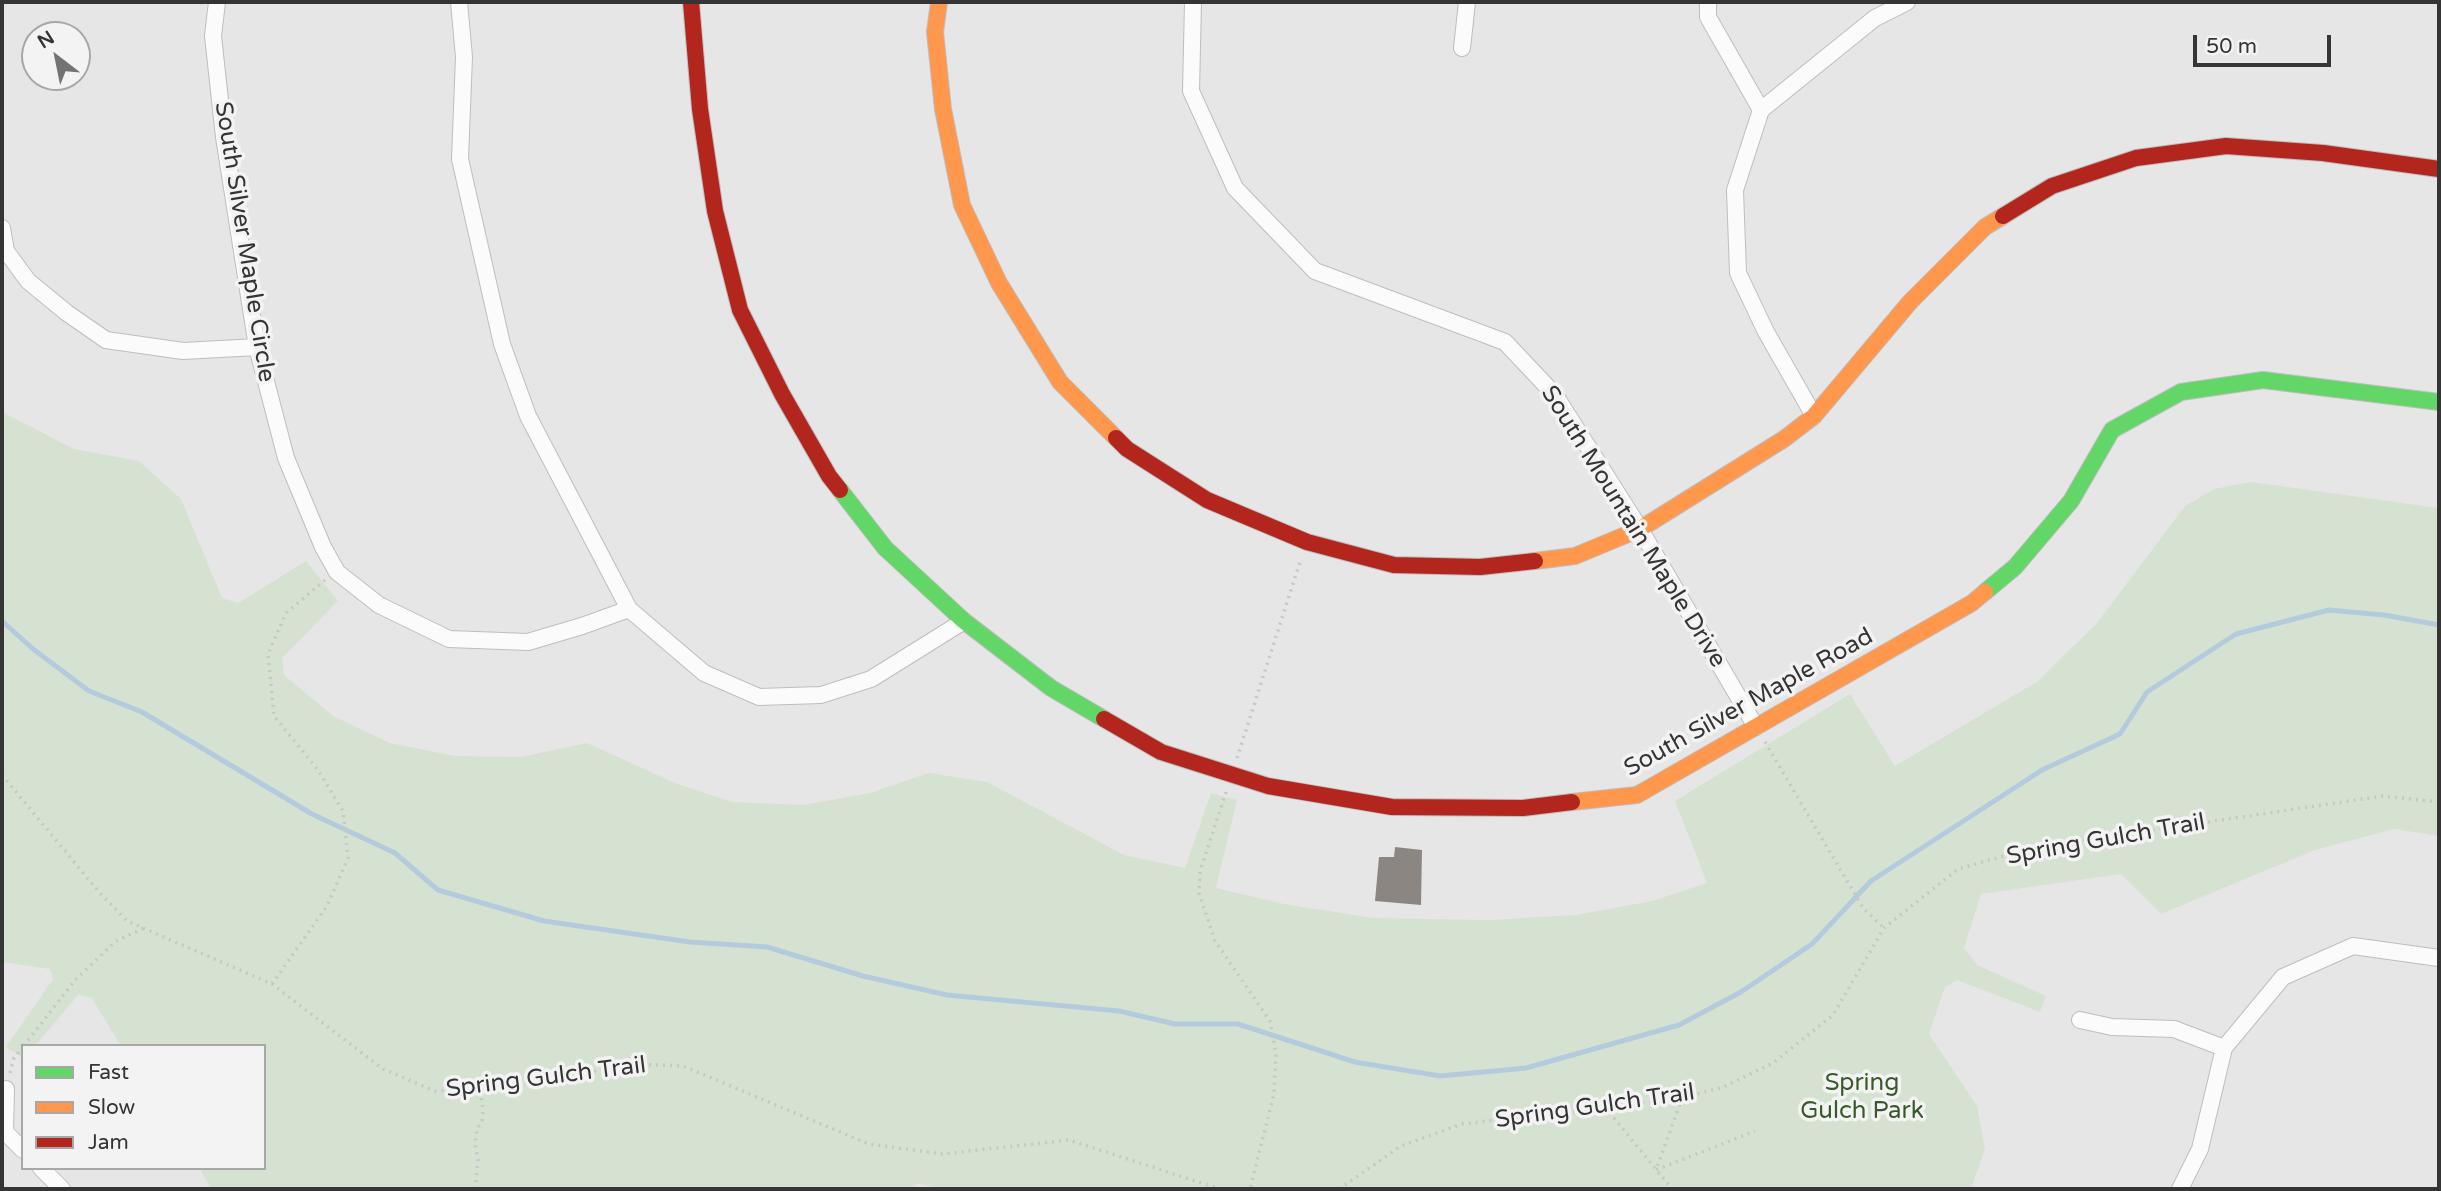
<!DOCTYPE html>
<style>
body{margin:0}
#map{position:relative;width:2441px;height:1191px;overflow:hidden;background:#e6e6e6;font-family:"Varela Round",sans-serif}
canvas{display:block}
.frame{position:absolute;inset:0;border:4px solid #353535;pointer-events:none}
.legend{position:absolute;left:21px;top:1044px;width:245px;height:126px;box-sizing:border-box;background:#f3f3f4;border:2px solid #a7a7a8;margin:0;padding:9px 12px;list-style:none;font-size:21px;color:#353535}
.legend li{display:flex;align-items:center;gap:14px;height:35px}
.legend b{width:35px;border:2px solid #a7a7a8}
.north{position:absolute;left:21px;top:21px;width:70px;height:70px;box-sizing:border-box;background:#f3f3f4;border:2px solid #a7a7a8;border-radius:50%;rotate:328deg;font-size:19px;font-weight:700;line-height:28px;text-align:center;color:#353535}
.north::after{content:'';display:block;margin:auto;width:24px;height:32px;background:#737373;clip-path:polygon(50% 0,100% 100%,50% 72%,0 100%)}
.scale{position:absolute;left:2193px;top:35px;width:138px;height:32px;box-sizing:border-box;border:4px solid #353535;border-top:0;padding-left:9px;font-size:21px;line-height:24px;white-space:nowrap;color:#353535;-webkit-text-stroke:5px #f3f3f4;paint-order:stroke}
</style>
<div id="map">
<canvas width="2441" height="1191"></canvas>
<div class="frame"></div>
<ul class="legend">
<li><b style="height:9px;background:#63d668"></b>Fast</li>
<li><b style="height:9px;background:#ff974d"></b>Slow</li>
<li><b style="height:9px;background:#b3261e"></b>Jam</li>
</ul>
<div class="north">N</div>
<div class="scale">50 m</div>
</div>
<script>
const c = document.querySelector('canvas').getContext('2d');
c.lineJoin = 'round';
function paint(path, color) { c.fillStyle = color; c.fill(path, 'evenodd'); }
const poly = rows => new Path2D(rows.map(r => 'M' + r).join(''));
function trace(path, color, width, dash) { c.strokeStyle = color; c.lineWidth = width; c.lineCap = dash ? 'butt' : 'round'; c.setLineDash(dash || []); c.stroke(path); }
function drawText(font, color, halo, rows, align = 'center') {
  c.font = font + ' "Varela Round",sans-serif'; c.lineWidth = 7; c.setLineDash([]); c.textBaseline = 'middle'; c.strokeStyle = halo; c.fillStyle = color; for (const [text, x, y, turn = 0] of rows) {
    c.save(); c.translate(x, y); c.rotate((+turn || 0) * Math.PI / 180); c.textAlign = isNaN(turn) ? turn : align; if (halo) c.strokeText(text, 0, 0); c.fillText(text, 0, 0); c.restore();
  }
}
const green = poly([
 [2,412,74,449,139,461,181,499,222,598,238,603,306,561,338,601,282,658,284,675,333,716,390,743,455,756,521,757,587,743,675,783,732,802,803,805,870,793,929,773,987,782,1124,855,1185,868,1211,793,1237,800,1216,888,1284,904,1373,918,1489,920,1576,915,1652,901,1707,883,1675,801,1850,694,1895,766,2038,681,2097,623,2185,506,2214,489,2251,482,2439,508,2439,836,2394,829,2315,850,2161,914,2121,874,1981,894,1964,948,1977,965,2046,996,2040,1012,1957,980,1945,987,1929,1034,1977,1106,1985,1149,1971,1189,949,1189,918,1184,910,1189,212,1189,199,1168,264,1168,264,1046,121,1046,91,997,78,995,35,1046,23,1046,23,1058,6,1047,53,979,50,969,2,962]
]);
const stream = poly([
 [2,621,33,649,89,691,142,712,312,814,395,853,438,890,544,921,690,942,767,947,863,976,947,995,1119,1011,1175,1024,1238,1024,1355,1062,1440,1076,1526,1068,1679,1025,1741,992,1812,944,1871,881,2042,770,2120,734,2147,692,2236,634,2329,610,2384,615,2439,625]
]);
const building = poly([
 [1395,847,1422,850,1421,905,1375,901,1379,857,1394,857]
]);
const path = poly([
 [1765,742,1863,908,1884,928],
 [1237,758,1300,562],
 [2,775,99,892,127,921,272,984,383,1069,435,1091,492,1089,633,1064,683,1066,869,1144,942,1154,1069,1140,1220,1189],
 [1226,792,1200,871,1199,893,1215,941,1270,1021,1276,1054,1274,1094,1250,1189],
 [272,984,327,906,348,858,343,811,318,770,274,716,268,654,286,613,325,580],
 [24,1046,75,980,116,941,144,928],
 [10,1073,14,1058,23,1047],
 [1682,1098,1656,1170,1755,1131],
 [1605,1107,1672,1189],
 [475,1189,478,1160,475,1144,477,1129,482,1121,483,1110,480,1089],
 [1339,1189,1401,1146,1462,1124,1682,1098,1723,1087,1773,1063,1833,1015,1884,928,1958,869,2032,848,2383,796,2439,802]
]);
const street = poly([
 [217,2,213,36,224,137,257,347,286,458,323,547,337,572,379,605,449,639,528,642,582,626,629,609],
 [459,2,464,57,460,159,502,344,528,416,629,609,704,673,759,697,821,695,871,679,964,621],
 [1193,2,1191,91,1235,188,1315,271,1505,342,1555,395,1640,529,1756,727],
 [1708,2,1708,17,1761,110],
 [1462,48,1467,2],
 [2,228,6,251,28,281,67,313,106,340,183,351,257,347],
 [1814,416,1766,332,1738,273,1735,190,1761,110,1875,18,1907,2],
 [2080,1020,2112,1027,2174,1029,2224,1048],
 [6,1089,5,1132,23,1150],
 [41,1168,62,1189],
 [2180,1189,2200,1149,2224,1048,2283,977,2353,946,2439,958]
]);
const fast = poly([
 [840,490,885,548,964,621,1051,688,1104,719],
 [1985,592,2015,567,2071,501,2112,430,2181,392,2263,380,2439,402]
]);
const slow = poly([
 [939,2,935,32,943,109,962,205,999,283,1060,382,1116,438],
 [1535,561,1575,556,1640,529,1784,439,1814,416,1910,302,1985,227,2003,216],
 [1572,802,1637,795,1972,603,1985,592]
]);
const jam = poly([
 [691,2,700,109,715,211,740,310,782,394,829,476,840,490],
 [2003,216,2052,186,2136,158,2226,146,2323,153,2439,169],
 [1116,438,1127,449,1207,500,1307,542,1394,565,1480,567,1535,561],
 [1104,719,1161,752,1268,786,1392,807,1523,808,1572,802]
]);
const streetNames = [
 ["South Silver Maple Circle",244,242,81],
 ["South Mountain Maple Drive",1633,527,58],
 ["South Silver Maple Road",1749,703,-29],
 ["Spring Gulch Trail",2106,840,-10],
 ["Spring Gulch Trail",546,1078,-7],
 ["Spring Gulch Trail",1595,1107,-8]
];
const parkNames = [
 ["Spring",1862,1084],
 ["Gulch Park",1862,1112]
];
paint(green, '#d6e2d1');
trace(stream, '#b4cbde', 5);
paint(building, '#8c8683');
trace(street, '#bebebe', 18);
trace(fast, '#bebebe', 18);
trace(slow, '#bebebe', 18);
trace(jam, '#bebebe', 18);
trace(path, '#c6c7c7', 3.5, [2, 5]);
trace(street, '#fbfbfb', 16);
trace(fast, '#63d668', 16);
trace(slow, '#ff974d', 16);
trace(jam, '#b3261e', 16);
drawText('24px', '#353535', '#f3f3f4', streetNames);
drawText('24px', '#3a5929', '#f3f3f4', parkNames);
</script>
